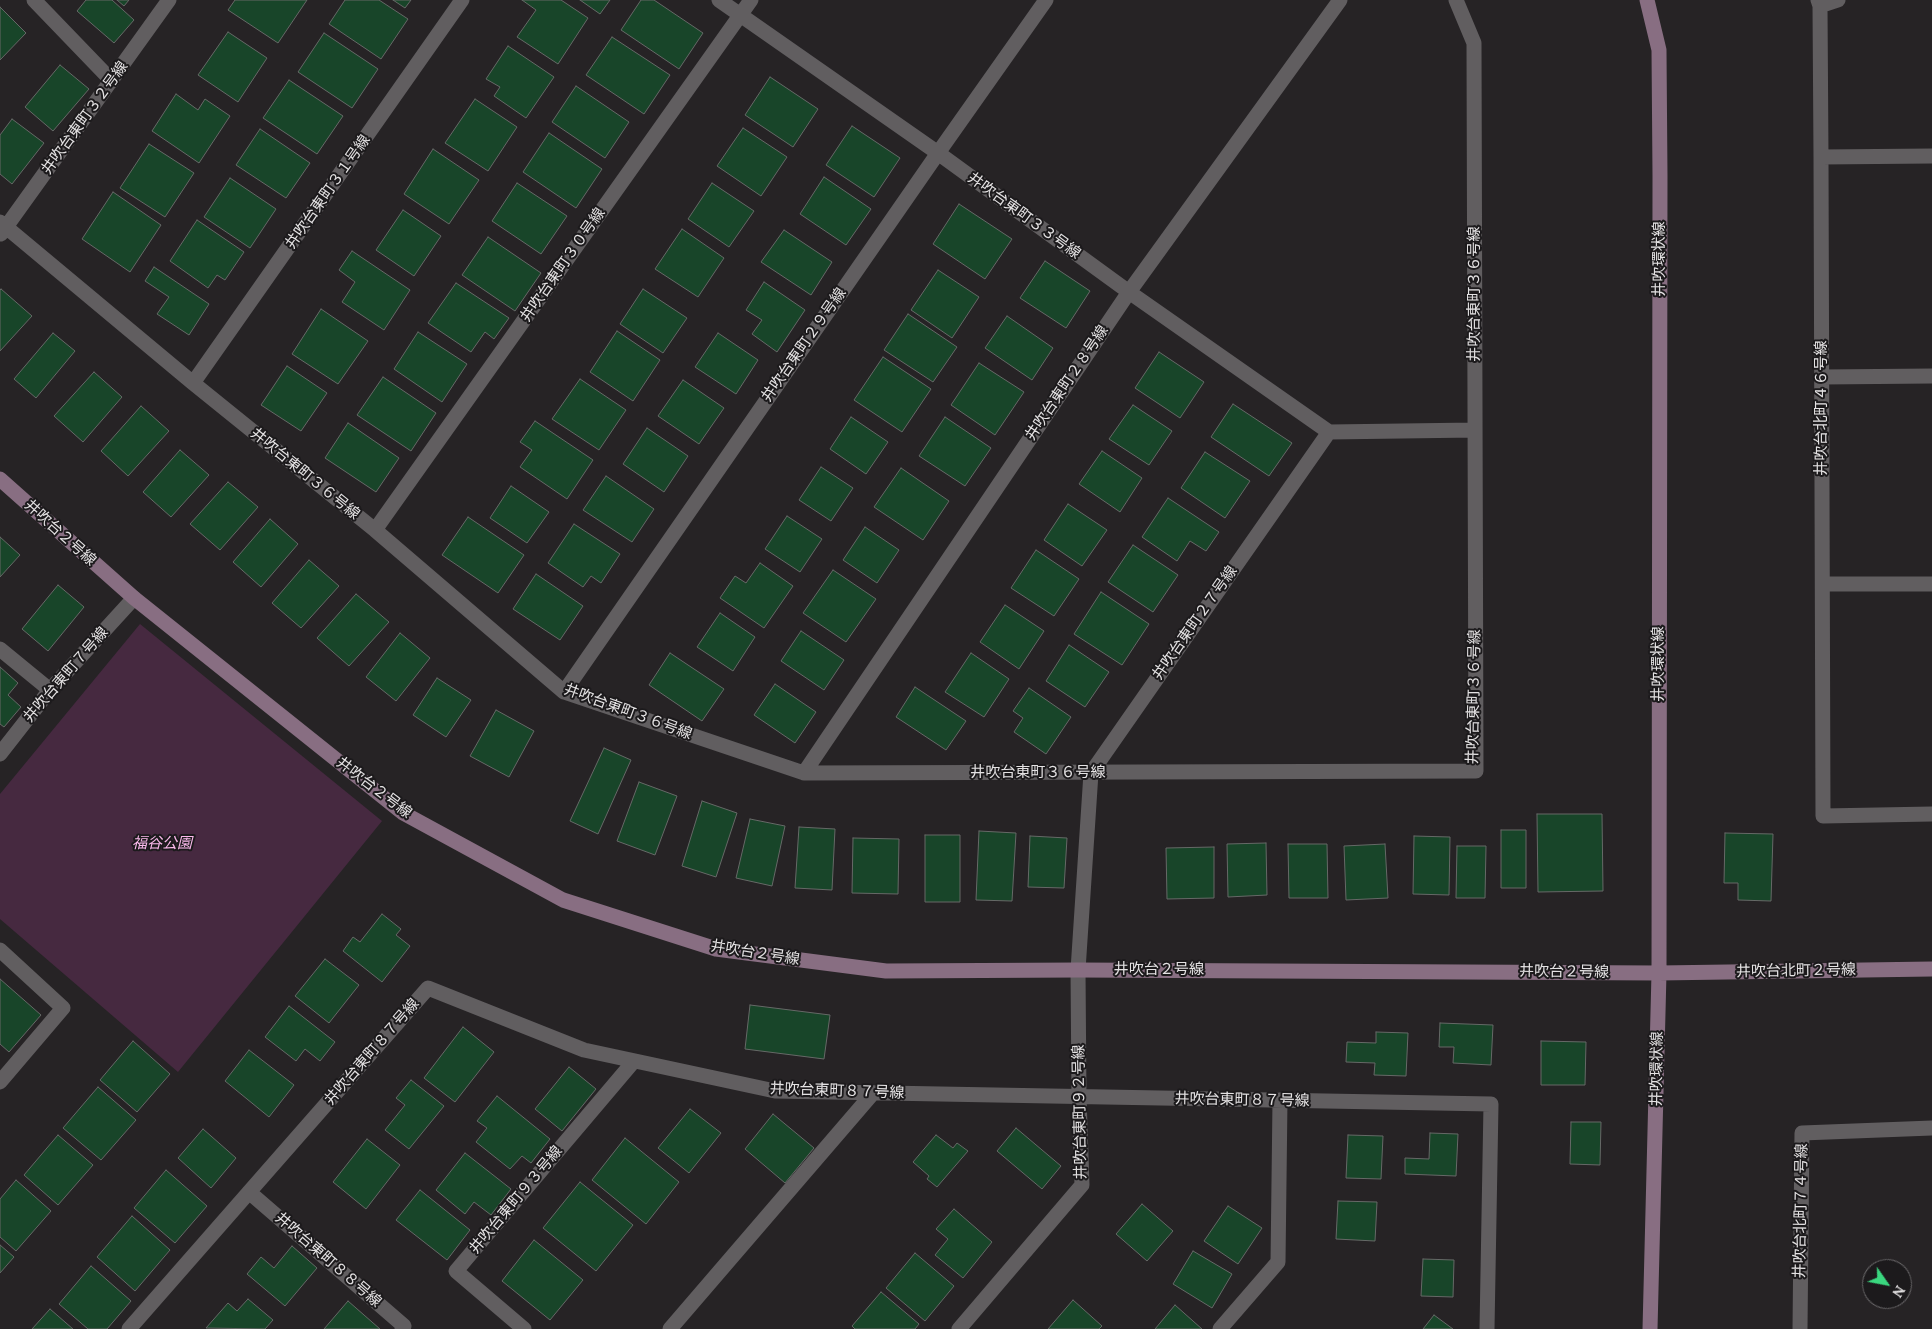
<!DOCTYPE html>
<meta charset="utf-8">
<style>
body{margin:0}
#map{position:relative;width:1932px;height:1329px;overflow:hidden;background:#262325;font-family:Lora,serif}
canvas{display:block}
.north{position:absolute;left:1862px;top:1259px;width:50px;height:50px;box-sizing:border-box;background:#1c1a1c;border:1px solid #6c6a6c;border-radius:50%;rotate:123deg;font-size:14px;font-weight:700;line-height:20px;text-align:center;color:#e4e2e3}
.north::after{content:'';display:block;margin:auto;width:18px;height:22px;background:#3ad77f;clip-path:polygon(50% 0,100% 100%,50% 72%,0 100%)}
</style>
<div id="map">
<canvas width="1932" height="1329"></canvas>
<div class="north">N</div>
</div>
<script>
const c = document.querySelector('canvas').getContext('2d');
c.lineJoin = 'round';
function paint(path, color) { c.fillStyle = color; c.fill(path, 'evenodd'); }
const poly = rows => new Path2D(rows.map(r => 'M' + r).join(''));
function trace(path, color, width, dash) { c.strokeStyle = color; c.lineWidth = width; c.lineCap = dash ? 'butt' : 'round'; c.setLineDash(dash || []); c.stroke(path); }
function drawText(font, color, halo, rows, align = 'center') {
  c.font = font + ' Lora,"Noto Sans JP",serif'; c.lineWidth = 4; c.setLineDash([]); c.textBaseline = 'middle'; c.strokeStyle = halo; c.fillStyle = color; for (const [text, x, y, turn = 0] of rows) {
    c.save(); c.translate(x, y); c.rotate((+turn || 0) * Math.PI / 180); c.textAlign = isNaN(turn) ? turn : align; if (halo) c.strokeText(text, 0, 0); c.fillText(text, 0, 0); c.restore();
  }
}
const green = poly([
 [140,624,382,821,178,1072,0,919,0,794]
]);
const building = poly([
 [86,0,112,0,134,20,114,43,77,11,86,0],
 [117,0,129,0,124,6,117,0],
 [235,0,307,0,278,43,228,10,235,0],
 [345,0,379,0,408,19,381,59,329,24,345,0],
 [393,0,411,0,405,8,393,0],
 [522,0,561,0,588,18,558,64,517,37,536,10,522,0],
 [580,0,610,0,600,14,580,0],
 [641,0,654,0,703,33,679,69,621,30,641,0],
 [0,7,26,33,0,60,0,7],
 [228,32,267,58,238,102,198,75,228,32],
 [324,33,378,69,352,108,298,72,324,33],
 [612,37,670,75,644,114,586,75,612,37],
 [508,46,554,77,526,118,494,96,500,87,486,79,508,46],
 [60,65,89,89,53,131,25,107,60,65],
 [770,77,818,109,793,147,745,115,770,77],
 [289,80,343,116,317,154,263,118,289,80],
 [576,86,629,122,605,158,552,122,576,86],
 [176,94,198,110,205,99,230,116,199,163,152,131,176,94],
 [475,99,517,127,488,171,445,143,475,99],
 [12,119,44,143,12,184,0,174,0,135,12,119],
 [852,126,900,158,874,197,826,165,852,126],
 [743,128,787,157,761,196,717,166,743,128],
 [260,129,310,163,286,198,236,165,260,129],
 [549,133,602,169,576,208,523,172,549,133],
 [149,144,194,173,165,217,120,188,149,144],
 [433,149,479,180,449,224,404,194,433,149],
 [824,177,871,209,846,245,800,214,824,177],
 [230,178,276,209,250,248,204,217,230,178],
 [517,183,567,216,541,254,492,221,517,183],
 [712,183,754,211,729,247,688,219,712,183],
 [113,192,161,225,130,272,82,239,113,192],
 [959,204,1012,239,985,279,933,244,959,204],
 [403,210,441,236,414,276,376,250,403,210],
 [197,220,244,252,225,280,217,275,208,288,170,261,197,220],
 [682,229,724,258,698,297,655,269,682,229],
 [784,230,832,262,811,295,761,262,784,230],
 [488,237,541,273,515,311,462,275,488,237],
 [352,251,410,290,384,330,342,302,355,282,339,270,352,251],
 [1045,261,1090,291,1066,328,1020,298,1045,261],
 [154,267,209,304,189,335,157,314,169,297,145,281,154,267],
 [938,270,979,297,952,338,911,310,938,270],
 [764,282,805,310,777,352,752,334,762,320,746,310,764,282],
 [456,283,509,318,494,339,485,332,471,352,428,323,456,283],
 [1,289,32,316,0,351,0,290,1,289],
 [643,289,687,318,663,353,620,324,643,289],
 [321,309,368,341,338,384,292,354,321,309],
 [908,314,957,347,933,382,884,350,908,314],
 [1007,316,1053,348,1032,380,985,348,1007,316],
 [617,331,660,360,633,401,590,372,617,331],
 [418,332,467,364,442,402,394,369,418,332],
 [53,333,75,351,36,398,14,379,53,333],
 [718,333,758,360,736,394,695,367,718,333],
 [1159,352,1204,382,1180,418,1135,388,1159,352],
 [883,357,931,389,902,432,854,400,883,357],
 [979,363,1024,392,995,435,951,405,979,363],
 [287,366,327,393,301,431,261,405,287,366],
 [94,372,122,397,83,442,54,416,94,372],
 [383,377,436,413,411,451,357,415,383,377],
 [580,379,626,410,599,450,552,419,580,379],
 [683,380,724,408,699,444,658,416,683,380],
 [1233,404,1292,443,1269,476,1211,437,1233,404],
 [1133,405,1172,431,1149,465,1109,439,1133,405],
 [141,406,169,431,128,476,101,451,141,406],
 [851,417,888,442,866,474,830,449,851,417],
 [945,417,991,448,965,486,919,456,945,417],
 [535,421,593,460,567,499,520,467,532,450,520,442,535,421],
 [348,423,399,458,376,492,325,458,348,423],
 [647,428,688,456,664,492,623,464,647,428],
 [180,450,209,475,171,517,143,492,180,450],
 [1102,451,1142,478,1120,512,1079,484,1102,451],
 [1205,452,1250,481,1225,518,1181,488,1205,452],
 [821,467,853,488,831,521,799,500,821,467],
 [901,468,949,501,923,540,874,507,901,468],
 [606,476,654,509,632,542,583,510,606,476],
 [228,482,258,507,220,550,190,524,228,482],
 [511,486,549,512,527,543,490,518,511,486],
 [1168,498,1219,532,1206,551,1190,541,1177,561,1142,537,1168,498],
 [1068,504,1107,530,1082,566,1044,540,1068,504],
 [787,516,822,539,800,572,765,549,787,516],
 [468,517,524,555,498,593,442,555,468,517],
 [270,519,298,544,261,587,233,562,270,519],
 [574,524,620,554,601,583,591,576,583,587,548,563,574,524],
 [865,527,899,550,877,583,843,560,865,527],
 [0,537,20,555,0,577,0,537],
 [1133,545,1178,575,1153,612,1108,582,1133,545],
 [1036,550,1079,579,1054,616,1011,588,1036,550],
 [309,560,339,586,301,628,272,603,309,560],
 [760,563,793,586,764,628,720,598,735,576,746,583,760,563],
 [833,570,876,599,846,642,803,613,833,570],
 [536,574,583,606,560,640,513,609,536,574],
 [58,585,84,607,48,651,22,629,58,585],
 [1101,592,1149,624,1122,665,1074,634,1101,592],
 [356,594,389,622,349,666,317,638,356,594],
 [1005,605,1044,631,1019,669,980,642,1005,605],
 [720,613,755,637,733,671,697,647,720,613],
 [801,631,844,660,824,690,781,661,801,631],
 [400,633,430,658,396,701,366,677,400,633],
 [1069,645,1109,672,1085,707,1046,681,1069,645],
 [670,653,724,689,702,721,649,685,670,653],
 [971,653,1009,679,984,717,945,692,971,653],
 [0,667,18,683,8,695,21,707,4,727,0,724,0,667],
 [437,678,471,700,446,737,413,715,437,678],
 [775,684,816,712,795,743,754,715,775,684],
 [915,687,966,721,946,750,896,717,915,687],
 [1029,688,1071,717,1046,754,1014,732,1023,718,1013,711,1029,688],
 [496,710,534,731,509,777,470,756,496,710],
 [604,748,631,760,598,834,570,821,604,748],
 [639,782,677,796,655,855,617,841,639,782],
 [702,801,737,813,716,877,682,866,702,801],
 [1537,814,1602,814,1603,891,1538,892,1537,814],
 [750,819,785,826,772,886,736,878,750,819],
 [799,827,835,829,832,890,795,888,799,827],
 [1501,830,1526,830,1526,888,1501,888,1501,830],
 [979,831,1016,833,1012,901,976,900,979,831],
 [1725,833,1773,834,1771,901,1738,900,1738,883,1724,883,1725,833],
 [925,835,960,835,960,902,925,902,925,835],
 [1030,836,1067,838,1064,888,1028,887,1030,836],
 [1414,836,1450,837,1449,895,1413,894,1414,836],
 [853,838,899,839,898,894,852,893,853,838],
 [1266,843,1267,895,1228,897,1227,844,1266,843],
 [1288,844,1327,844,1328,898,1289,898,1288,844],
 [1385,844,1388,898,1346,900,1344,846,1385,844],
 [1457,846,1486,846,1485,898,1456,898,1457,846],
 [1214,847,1214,898,1167,899,1166,848,1214,847],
 [382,914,401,929,396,935,410,946,382,982,343,951,353,937,360,942,382,914],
 [325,959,359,985,329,1023,295,996,325,959],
 [0,979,41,1015,9,1052,0,1044,0,979],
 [750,1005,830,1015,824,1059,745,1049,750,1005],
 [289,1006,335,1042,320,1061,305,1049,296,1061,265,1037,289,1006],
 [1440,1023,1493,1025,1491,1065,1453,1063,1454,1047,1439,1047,1440,1023],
 [463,1027,494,1052,455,1102,424,1078,463,1027],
 [1376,1032,1408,1033,1406,1076,1374,1075,1375,1063,1346,1062,1347,1042,1376,1043,1376,1032],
 [133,1041,170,1074,137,1112,100,1080,133,1041],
 [1541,1041,1586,1042,1585,1085,1541,1085,1541,1041],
 [249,1050,294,1085,269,1117,225,1081,249,1050],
 [569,1067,596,1089,562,1131,535,1109,569,1067],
 [411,1080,444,1106,409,1149,385,1130,405,1105,396,1098,411,1080],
 [98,1087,136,1120,101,1160,63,1128,98,1087],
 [497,1096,550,1139,531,1163,522,1156,510,1169,476,1142,487,1128,477,1121,497,1096],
 [690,1109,721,1133,689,1173,658,1148,690,1109],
 [773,1114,814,1148,785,1183,745,1149,773,1114],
 [1571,1122,1601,1122,1600,1165,1570,1164,1571,1122],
 [1016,1128,1061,1166,1042,1189,997,1151,1016,1128],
 [203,1129,236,1158,211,1188,178,1158,203,1129],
 [1430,1133,1458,1134,1456,1176,1405,1174,1405,1158,1429,1159,1430,1133],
 [58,1135,93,1165,58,1205,24,1175,58,1135],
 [936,1135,953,1148,957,1143,968,1151,937,1187,927,1179,929,1176,913,1162,936,1135],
 [1348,1135,1383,1136,1381,1179,1346,1178,1348,1135],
 [625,1138,679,1182,646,1224,592,1180,625,1138],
 [367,1139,400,1165,366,1209,333,1182,367,1139],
 [465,1153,511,1189,491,1215,474,1202,465,1214,436,1190,465,1153],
 [166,1170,207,1206,175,1243,134,1208,166,1170],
 [16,1180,51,1211,16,1251,0,1237,0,1199,16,1180],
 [580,1182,633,1225,596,1271,543,1228,580,1182],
 [420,1190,470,1230,447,1260,396,1220,420,1190],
 [1338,1201,1377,1202,1375,1241,1336,1239,1338,1201],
 [1142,1204,1173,1231,1147,1261,1116,1234,1142,1204],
 [1228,1206,1262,1228,1238,1264,1204,1241,1228,1206],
 [954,1209,992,1242,963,1278,935,1255,948,1239,936,1229,954,1209],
 [132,1216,170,1250,135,1291,97,1257,132,1216],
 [534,1240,583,1280,550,1320,502,1281,534,1240],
 [0,1245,14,1257,0,1273,0,1245],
 [292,1246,317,1268,285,1306,247,1274,261,1257,274,1268,292,1246],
 [1193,1251,1232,1274,1212,1308,1173,1284,1193,1251],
 [915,1253,954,1286,925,1321,886,1288,915,1253],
 [1423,1259,1454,1260,1453,1297,1421,1296,1423,1259],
 [91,1266,131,1301,107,1329,88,1329,59,1304,91,1266],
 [881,1292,919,1324,915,1329,855,1329,852,1326,881,1292],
 [248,1299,273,1320,265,1329,206,1328,228,1303,237,1311,248,1299],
 [1073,1300,1102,1326,1099,1329,1048,1329,1073,1300],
 [348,1301,380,1329,324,1329,348,1301],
 [1175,1305,1202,1329,1155,1329,1175,1305],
 [50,1309,73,1329,32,1329,50,1309],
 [1434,1315,1453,1329,1423,1329,1434,1315]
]);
const street = poly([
 [34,0,112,81],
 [719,0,938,153,1129,292,1329,432],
 [1818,0,1820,6,1821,157,1823,816,1932,814],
 [1820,6,1838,0],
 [1821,157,1932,156],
 [0,222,193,383,375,530,564,692,804,773,1476,771,1474,43,1456,0],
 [1,234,169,0],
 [1822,377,1932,376],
 [193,383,462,0],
 [375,530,751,0],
 [1823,584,1932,584],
 [0,649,50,690],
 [564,692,938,153,1046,0],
 [0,754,50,690,134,598],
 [804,773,1129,292,1340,0],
 [0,950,63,1008,0,1082],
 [249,1192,404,1326,402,1329],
 [129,1329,428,988,584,1050,775,1091,1491,1104,1487,1329],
 [524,1329,456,1271,634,1061],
 [670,1329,873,1093],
 [959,1329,1082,1185,1079,1097,1078,970,1091,773,1329,432,1475,430],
 [1220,1329,1278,1262,1280,1100],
 [1800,1329,1802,1133,1932,1128]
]);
const secondary = poly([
 [1647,0,1659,50,1660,176,1659,973,1650,1329],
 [0,479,134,598,403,813,563,900,716,949,886,971,1078,970,1659,973,1932,969]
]);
const streetNames = [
 ["井吹台東町３２号線",85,118,-54],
 ["井吹台東町３１号線",328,192,-55],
 ["井吹台東町３３号線",1024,216,36],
 ["井吹環状線",1660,259,-90],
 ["井吹台東町３０号線",563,265,-55],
 ["井吹台東町３６号線",1475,294,-90],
 ["井吹台東町２９号線",804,345,-55],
 ["井吹台東町２８号線",1067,383,-56],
 ["井吹台北町４６号線",1822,408,-90],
 ["井吹台東町３６号線",305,474,39],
 ["井吹台２号線",60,533,42],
 ["井吹台東町２７号線",1195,623,-55],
 ["井吹環状線",1659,664,-90],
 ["井吹台東町７号線",66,675,-49],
 ["井吹台東町３６号線",1474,697,-89],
 ["井吹台東町３６号線",628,712,20],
 ["井吹台東町３６号線",1038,773],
 ["井吹台２号線",374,788,37],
 ["井吹台２号線",755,953,9],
 ["井吹台２号線",1159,970],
 ["井吹台北町２号線",1796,971,-1],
 ["井吹台２号線",1564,972,1],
 ["井吹台東町８７号線",372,1052,-49],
 ["井吹環状線",1657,1069,-89],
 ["井吹台東町８７号線",837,1091,2],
 ["井吹台東町８７号線",1242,1100,1],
 ["井吹台東町９２号線",1080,1112,-91],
 ["井吹台東町９３号線",516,1200,-50],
 ["井吹台北町７４号線",1801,1211,-89],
 ["井吹台東町８８号線",328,1260,41]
];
const parkNames = [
 ["福谷公園",162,844]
];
paint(green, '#462940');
paint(building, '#184529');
trace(building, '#666967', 1);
trace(street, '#615e60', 15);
trace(secondary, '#886e82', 15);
drawText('15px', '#e4e2e3', '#1c1a1c', streetNames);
drawText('italic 15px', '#fab9eb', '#1c1a1c', parkNames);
</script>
